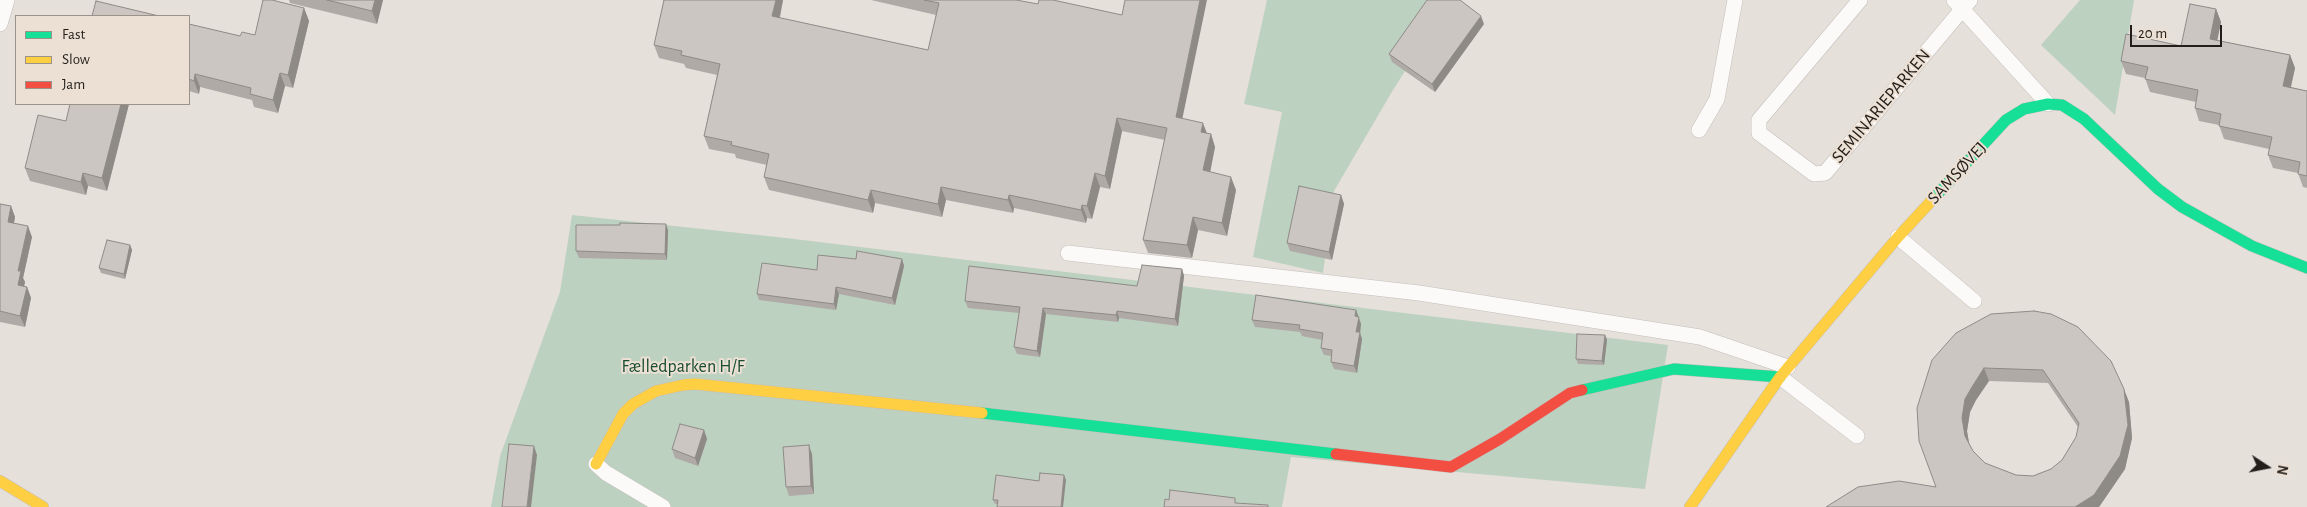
<!DOCTYPE html>
<meta charset="utf-8">
<style>
body{margin:0}
#map{position:relative;width:2307px;height:507px;overflow:hidden;background:#e6e0da;font-family:"Alegreya Sans",sans-serif}
canvas{display:block}
.legend{position:absolute;left:15px;top:15px;width:175px;height:90px;box-sizing:border-box;background:#ece0d4;border:1px solid #9b928a;margin:0;padding:6px 9px;list-style:none;font-size:15px;color:#221e1a}
.legend li{display:flex;align-items:center;gap:10px;height:25px}
.legend b{width:25px;border:1px solid #9b928a}
.north{position:absolute;left:2242px;top:442px;width:50px;height:50px;-webkit-text-stroke:4px #ece0d4;paint-order:stroke;rotate:101deg;font-size:14px;font-weight:700;line-height:20px;text-align:center;color:#221e1a}
.north::after{content:'';display:block;margin:auto;width:18px;height:22px;background:#221e1a;clip-path:polygon(50% 0,100% 100%,50% 72%,0 100%)}
.scale{position:absolute;left:2130px;top:25px;width:92px;height:22px;box-sizing:border-box;border:2px solid #221e1a;border-top:0;padding-left:6px;font-size:15px;line-height:18px;white-space:nowrap;color:#221e1a;-webkit-text-stroke:4px #ece0d4;paint-order:stroke}
</style>
<div id="map">
<canvas width="2307" height="507"></canvas>
<ul class="legend">
<li><b style="height:6px;background:#16e098"></b>Fast</li>
<li><b style="height:6px;background:#ffcf43"></b>Slow</li>
<li><b style="height:6px;background:#f24e42"></b>Jam</li>
</ul>
<div class="north">N</div>
<div class="scale">20 m</div>
</div>
<script>
const c = document.querySelector('canvas').getContext('2d');
c.lineJoin = 'round';
function paint(path, color) { c.fillStyle = color; c.fill(path, 'evenodd'); }
const poly = rows => new Path2D(rows.map(r => 'M' + r).join(''));
function trace(path, color, width, dash) { c.strokeStyle = color; c.lineWidth = width; c.lineCap = dash ? 'butt' : 'round'; c.setLineDash(dash || []); c.stroke(path); }
function drawText(font, color, halo, rows, align = 'center') {
  c.font = font + ' "Alegreya Sans",sans-serif'; c.lineWidth = 4; c.setLineDash([]); c.textBaseline = 'middle'; c.strokeStyle = halo; c.fillStyle = color; for (const [text, x, y, turn = 0] of rows) {
    c.save(); c.translate(x, y); c.rotate((+turn || 0) * Math.PI / 180); c.textAlign = isNaN(turn) ? turn : align; if (halo) c.strokeText(text, 0, 0); c.fillText(text, 0, 0); c.restore();
  }
}
const green = poly([
 [1267,0,1450,0,1393,90,1334,191,1323,273,1253,257,1282,112,1244,104],
 [2080,0,2134,0,2115,115,2041,45],
 [572,215,786,238,1668,345,1645,489,1291,457,1282,507,491,507,500,456,560,292]
]);
const lane = poly([
 [1860,0,1759,120,1759,133,1814,174,1825,173,1970,0],
 [1954,0,2048,104],
 [0,24,7,0],
 [1699,130,1717,99,1735,0],
 [1898,237,1974,301],
 [1068,253,1419,293,1700,337,1788,367],
 [1780,377,1857,436],
 [596,464,606,473,663,507]
]);
const fast = poly([
 [1933,199,2006,120,2024,109,2048,104,2062,105,2084,119,2158,189,2182,207,2252,246,2307,268],
 [1582,390,1674,369,1780,377],
 [982,413,1336,454]
]);
const slow = poly([
 [596,464,623,414,633,404,656,391,683,385,695,384,982,413],
 [0,481,43,507],
 [1690,507,1780,377,1898,237,1933,199]
]);
const jam = poly([
 [1336,454,1451,467,1500,439,1570,393,1582,390]
]);
const wall = poly([
 [289,0,383,0,377,24,290,3],
 [664,0,783,0,780,18,928,50,936,15,871,0,1016,0,1183,119,1206,133,1211,134,1215,147,1210,172,1236,190,1227,236,1198,230,1192,258,1148,253,1143,240,1165,140,1122,131,1110,189,1100,187,1092,219,1087,218,1086,223,1014,208,1013,213,946,200,942,217,875,203,873,213,769,190,764,177,767,165,736,158,735,154,709,149,704,136,717,75,686,68,684,64,659,58,654,45],
 [304,8,309,21,293,88,285,86,278,113,254,107,252,100,200,87,199,94,189,91,189,24,240,36,255,35],
 [2216,9,2221,22,2217,40,2290,55,2295,68,2291,87,2307,91,2307,188,2303,187,2298,173,2273,168,2268,155,2269,149,2224,139,2219,125,2199,121,2195,108,2196,102,2150,92,2145,78,2126,74,2121,61,2181,46],
 [1484,24,1435,92,1392,62,1389,54],
 [70,104,129,104,107,191,88,186,86,195,30,181,25,168,66,121],
 [1341,195,1344,204,1332,260,1290,251,1287,243],
 [0,204,11,206,15,217,14,223,32,237,23,278,25,282,24,286,27,287,31,298,25,327,0,322],
 [620,225,668,230,667,260,579,258,576,251],
 [130,245,132,250,125,279,101,273,99,268],
 [856,259,902,259,904,266,895,305,839,294,836,310,759,300,757,294,817,270],
 [1182,269,1184,276,1178,326,1119,318,1118,322,1046,314,1040,357,1017,354,1014,347,1019,313,968,308,965,301,1137,286],
 [1356,310,1361,324,1360,333,1362,339,1357,373,1334,369,1331,362,1332,356,1324,355,1321,348,1322,340,1302,336,1300,332,1255,327,1252,320],
 [1956,333,2129,402,2132,438,2125,469,2099,507,1826,507,1936,487],
 [1989,381,2048,383,2078,427,2076,437,2062,460,2051,469,2033,476,2016,475,1985,463,1973,451,1969,443,1967,431,1970,412,1976,400],
 [1605,335,1607,340,1604,365,1578,364,1576,359],
 [704,430,707,439,698,466,675,458,672,449],
 [812,454,814,494,789,496,786,487],
 [1066,480,997,504,995,504,993,500,1039,481]
]);
const shadedWall = poly([
 [375,0,383,0,377,24,372,11],
 [776,0,783,0,777,29,772,16],
 [1200,0,1207,0,1180,130,1176,117],
 [304,8,309,21,293,88,288,75],
 [2216,9,2221,22,2215,52,2210,39],
 [1481,16,1484,24,1435,92,1432,84],
 [2290,55,2295,68,2288,99,2283,86],
 [280,73,285,86,278,113,273,100],
 [195,74,200,87,199,94,194,81],
 [121,104,129,104,107,191,102,178],
 [1117,118,1122,131,1110,189,1105,176],
 [1203,123,1208,136,1201,132],
 [1211,134,1215,147,1208,183,1203,170],
 [83,173,88,186,86,195,81,182],
 [1095,173,1100,187,1092,219,1087,206],
 [1231,177,1236,190,1227,236,1222,223],
 [941,187,946,200,942,217,938,204],
 [871,190,875,203,873,213,868,200],
 [1009,195,1014,208,1013,213,1008,200],
 [1341,195,1344,204,1332,260,1329,252],
 [1082,205,1087,218,1086,223,1081,210],
 [11,206,15,217,12,233,8,222],
 [1193,217,1198,230,1192,258,1187,245],
 [666,224,668,230,667,260,665,254],
 [28,226,32,237,23,278,25,282,22,296,18,285,18,271],
 [130,245,132,250,125,279,124,274],
 [902,259,904,266,895,305,892,298],
 [1182,269,1184,276,1178,326,1175,319],
 [27,287,31,298,25,327,20,316],
 [836,287,839,294,836,310,834,304],
 [1043,308,1046,314,1040,357,1037,351],
 [1356,310,1361,324,1360,333,1362,339,1357,373,1354,366,1356,332,1355,316],
 [1117,311,1119,318,1118,322,1116,315],
 [1605,335,1607,340,1604,365,1602,361],
 [1984,368,1989,381,1976,400,1970,412,1967,431,1970,449,1965,436,1962,418,1965,399,1972,387],
 [2124,389,2129,402,2132,438,2125,469,2099,507,2075,507],
 [704,430,707,439,698,466,695,458],
 [809,445,812,454,814,494,811,486],
 [534,446,537,455,531,507,527,507],
 [1064,475,1066,480,1063,507,1061,507]
]);
const building = poly([
 [263,0,272,0,304,8,288,75,280,73,273,100,250,94,251,88,195,74,194,81,189,79,189,24,240,36,242,32,255,35,263,0],
 [327,0,375,0,372,11,327,0],
 [664,0,776,0,772,16,928,50,939,3,924,0,1016,0,1038,4,1039,0,1053,0,1122,15,1125,0,1200,0,1176,117,1203,123,1201,132,1211,134,1203,170,1231,177,1222,223,1193,217,1187,245,1143,240,1167,128,1117,118,1105,176,1095,173,1087,206,1082,205,1081,210,1009,195,1008,200,941,187,938,204,871,190,868,200,764,177,769,154,731,145,732,142,704,136,720,64,681,55,682,51,654,45,664,0],
 [1427,0,1460,0,1481,16,1432,84,1389,54,1427,0],
 [96,1,159,16,92,16,96,1],
 [2190,4,2216,9,2210,39,2290,55,2283,86,2307,91,2307,176,2298,174,2300,162,2268,155,2272,137,2219,126,2221,114,2195,108,2198,90,2145,79,2148,67,2121,61,2126,34,2181,46,2190,4],
 [70,104,121,104,102,178,83,173,81,182,25,168,38,115,66,121,70,104],
 [1299,186,1341,195,1329,252,1287,243,1299,186],
 [0,204,11,206,8,222,28,226,18,271,21,271,18,285,27,287,20,316,0,311,0,204],
 [620,223,666,224,665,254,576,251,576,225,620,225,620,223],
 [107,240,130,245,124,274,99,268,107,240],
 [857,251,902,259,892,298,836,287,834,304,757,294,762,263,817,270,818,255,856,259,857,251],
 [1142,265,1182,269,1175,319,1117,311,1116,315,1043,308,1037,351,1014,347,1020,307,965,301,969,266,1137,286,1142,265],
 [1256,295,1356,310,1355,316,1359,317,1356,332,1360,332,1354,366,1331,362,1332,350,1321,348,1323,333,1299,329,1300,325,1252,320,1256,295],
 [2034,311,2051,314,2078,327,2111,361,2124,389,2128,425,2120,456,2094,495,2075,507,1826,507,1858,487,1899,481,1936,487,1919,441,1917,408,1932,360,1956,333,1991,314,2034,311],
 [1984,368,2043,370,2079,423,2076,437,2062,460,2051,469,2033,476,2016,475,1985,463,1973,451,1965,436,1962,418,1965,399,1972,387,1984,368],
 [1577,334,1605,335,1602,361,1576,359,1577,334],
 [680,424,704,430,695,458,672,449,680,424],
 [509,444,534,446,527,507,502,507,509,444],
 [809,445,811,486,786,487,783,447,809,445],
 [1040,473,1064,475,1061,507,997,507,998,500,993,500,996,475,1039,481,1040,473],
 [1170,490,1235,498,1235,503,1268,505,1268,507,1164,507,1165,499,1169,500,1170,490]
]);
const streetNames = [
 ["SEMINARIEPARKEN",1881,106,-50],
 ["SAMSØVEJ",1957,173,-47]
];
const parkNames = [
 ["Fælledparken H/F",683,367]
];
paint(green, '#bdd1c0');
trace(lane, '#c3beba', 16);
trace(fast, '#c3beba', 12);
trace(slow, '#c3beba', 12);
trace(jam, '#c3beba', 12);
trace(lane, '#fbfaf9', 15);
trace(fast, '#16e098', 11);
trace(slow, '#ffcf43', 11);
trace(jam, '#f24e42', 11);
paint(wall, '#afaaa6');
paint(shadedWall, '#8e8b87');
paint(building, '#cbc6c1');
trace(building, '#8e8b87', 1);
drawText('18px', '#221e1a', '#ece0d4', streetNames);
drawText('18px', '#174c30', '#ece0d4', parkNames);
</script>
